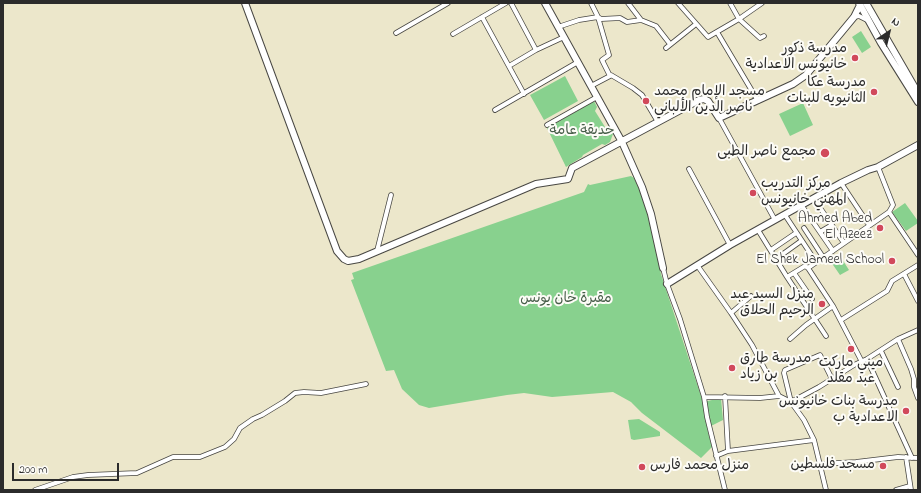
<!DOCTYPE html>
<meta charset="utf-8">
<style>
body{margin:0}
#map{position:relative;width:921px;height:493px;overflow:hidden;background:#ece7cb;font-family:"Indie Flower",sans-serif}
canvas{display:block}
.frame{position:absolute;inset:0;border:4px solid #2b2b2b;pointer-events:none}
.north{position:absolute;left:869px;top:12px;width:40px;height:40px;-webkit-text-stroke:3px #fdfcf7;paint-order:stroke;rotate:35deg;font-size:11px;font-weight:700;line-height:16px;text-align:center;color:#2b2b2b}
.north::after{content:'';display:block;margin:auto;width:14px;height:18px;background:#2b2b2b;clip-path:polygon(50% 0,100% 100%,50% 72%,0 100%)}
.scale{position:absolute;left:12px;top:463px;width:107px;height:18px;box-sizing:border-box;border:2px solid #2b2b2b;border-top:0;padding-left:5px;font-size:12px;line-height:14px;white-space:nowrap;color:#2b2b2b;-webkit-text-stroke:3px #fdfcf7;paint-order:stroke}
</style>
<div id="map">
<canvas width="921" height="493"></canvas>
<div class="frame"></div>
<div class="north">N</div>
<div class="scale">200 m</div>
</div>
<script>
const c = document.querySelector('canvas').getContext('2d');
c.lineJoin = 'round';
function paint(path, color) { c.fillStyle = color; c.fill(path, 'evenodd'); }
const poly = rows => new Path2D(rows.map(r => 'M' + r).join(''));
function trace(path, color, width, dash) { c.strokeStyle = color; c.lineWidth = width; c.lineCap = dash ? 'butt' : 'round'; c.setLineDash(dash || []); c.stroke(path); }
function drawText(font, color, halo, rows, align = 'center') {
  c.font = font + ' "Indie Flower","Playpen Sans Arabic",sans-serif'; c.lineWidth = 4; c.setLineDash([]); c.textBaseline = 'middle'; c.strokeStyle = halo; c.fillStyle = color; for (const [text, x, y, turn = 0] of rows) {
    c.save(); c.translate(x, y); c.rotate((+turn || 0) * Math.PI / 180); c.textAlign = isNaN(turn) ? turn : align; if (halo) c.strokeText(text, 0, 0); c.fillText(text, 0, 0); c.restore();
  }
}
const green = poly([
 [861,31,871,47,862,53,852,37],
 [565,76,578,101,544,120,530,95],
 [594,101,597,107,595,111,605,127,609,129,613,134,610,142,605,145,602,144,583,155,582,157,566,167,547,128],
 [803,103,813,125,790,136,779,114],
 [631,176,634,178,645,202,661,274,703,402,721,398,723,420,707,428,712,447,701,458,642,413,631,402,613,392,552,397,524,393,507,395,429,408,419,405,402,389,394,370,386,371,351,280,354,279,352,273,584,192,588,184,590,185],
 [905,203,918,221,918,223,906,231,892,212],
 [840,256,849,270,840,275,831,262],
 [639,419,660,432,660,436,634,440,631,439,628,420]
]);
const street = poly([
 [511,3,536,50],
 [591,3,598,17,609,55,602,60,610,76,611,75,633,88,642,95,658,122],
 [628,3,641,20],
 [678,3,708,37,739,19,762,3],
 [730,3,739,19,760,38,764,36],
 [482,17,524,94],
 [854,17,859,16,867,20],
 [558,27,579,20,598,17,601,19,620,18,627,22,641,20,656,26,670,44],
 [717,32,758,101],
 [396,33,448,3],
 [453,34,506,3],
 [666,48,696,24],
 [509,66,536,50,564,37],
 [591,86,610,76],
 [495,110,578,62],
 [719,118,775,220],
 [547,125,597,97],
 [689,169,730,245],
 [841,183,869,225],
 [814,199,844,243],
 [802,206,833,251],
 [889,212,918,255],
 [785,215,816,262],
 [804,228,823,257],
 [758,230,787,277,826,336],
 [820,232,832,225],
 [771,250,796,233],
 [377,251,391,195],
 [776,259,801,241],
 [697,265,731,313,752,345,779,396],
 [663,268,667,284,680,319,704,397,707,417,725,490],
 [808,268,833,306,862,362],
 [794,273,812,299],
 [904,274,918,301],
 [787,277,805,266,808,268,889,212,893,205,878,167],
 [731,313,751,296],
 [841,320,887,291,892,281,918,265],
 [790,339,806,325,833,306],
 [898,339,911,369,914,379,914,387,918,398],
 [881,351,898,387],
 [867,359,912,458],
 [725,396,728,451],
 [704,397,760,398,779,396,791,402,819,387,854,365,867,359,898,339,918,330],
 [716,456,728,451,814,440],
 [906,457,911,490],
 [820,464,856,462,898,457,918,458],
 [35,490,73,477,88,475,137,473,173,457,200,457,225,447,234,439,240,428,253,419,262,415,285,401,295,393,304,392,321,393,366,384],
 [826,490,814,440,804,420,791,402,784,373,785,370,820,355,832,379],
 [896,490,910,486]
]);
const secondary = poly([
 [245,3,337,251,344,259,348,261,359,259,536,184,568,179,572,168,699,100,704,99,708,101,719,118,793,84,806,75,854,17,860,5],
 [545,3,622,142,642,187,651,214,663,268],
 [859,3,881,43,918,102],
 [866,3,918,93],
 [667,284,730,245,841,183,868,170,878,167,918,145]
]);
const markers = [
 [855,58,4,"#d1495b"],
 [874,92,4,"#d1495b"],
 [646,101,4,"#d1495b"],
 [825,153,5,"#d1495b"],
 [753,193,4,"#d1495b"],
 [880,228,4,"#d1495b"],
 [892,261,4,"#d1495b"],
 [822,304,4,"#d1495b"],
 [851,349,4,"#d1495b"],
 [732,368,4,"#d1495b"],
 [906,411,4,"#d1495b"],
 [883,466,4,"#d1495b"],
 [642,467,4,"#d1495b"]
];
const poiNames = [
 ["مدرسة ذكور",847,50],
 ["خانيونس الاعدادية",847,66],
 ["مدرسة عكا",866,84],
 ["الثانيويه للبنات",866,100],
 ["مسجد الإمام محمد",654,93,"left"],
 ["ناصر الدين الألباني",654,109,"left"],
 ["مجمع ناصر الطبى",816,153],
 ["مركز التدريب",761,185,"left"],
 ["المهني خانيونس",761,201,"left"],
 ["Ahmed Abed",872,220],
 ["El Azeez",872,236],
 ["El Shek Jameel School",884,261],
 ["منزل السيد عبد",814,296],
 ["الرحيم الحلاق",814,312],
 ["مدرسة طارق",740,360,"left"],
 ["بن زياد",740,376,"left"],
 ["ميني ماركت",851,364,"center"],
 ["عبد مقلد",851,380,"center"],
 ["مدرسة بنات خانيونس",898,403],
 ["الاعدادية ب",898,419],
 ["مسجد فلسطين",875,466],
 ["منزل محمد فارس",650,467,"left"]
];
const parkNames = [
 ["حديقة عامة",582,132],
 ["مقبرة خان يونس",566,300]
];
paint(green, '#88d18e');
trace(street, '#484743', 5.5);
trace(secondary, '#484743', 8);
trace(street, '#fff', 4);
trace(secondary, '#fff', 6);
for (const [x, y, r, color] of markers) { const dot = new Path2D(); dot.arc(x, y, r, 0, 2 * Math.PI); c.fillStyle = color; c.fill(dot); trace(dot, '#fdfcf7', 1.5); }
drawText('14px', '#2b2b2b', '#fdfcf7', poiNames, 'right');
drawText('14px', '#475d49', '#fdfcf7', parkNames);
</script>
